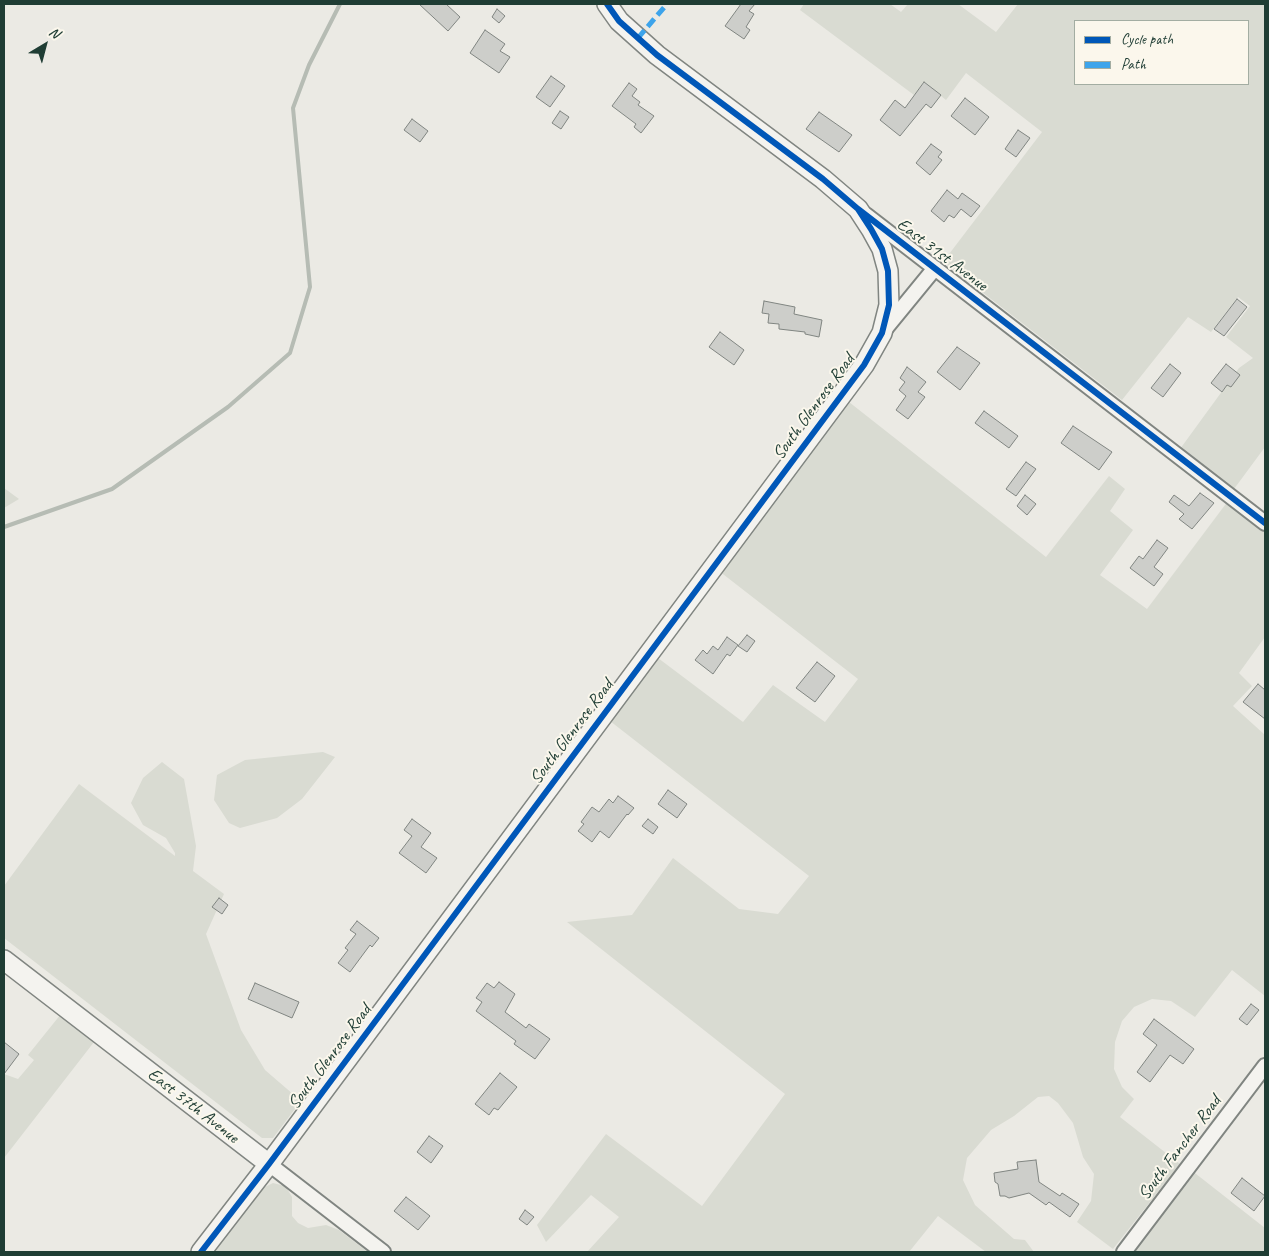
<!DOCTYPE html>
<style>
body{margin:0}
#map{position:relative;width:1269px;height:1256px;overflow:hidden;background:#ebeae4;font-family:Caveat,sans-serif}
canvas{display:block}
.frame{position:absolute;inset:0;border:5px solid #1f3d34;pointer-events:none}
.legend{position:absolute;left:1074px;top:20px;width:175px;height:65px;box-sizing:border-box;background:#fbf7ec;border:1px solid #a3ada2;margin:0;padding:6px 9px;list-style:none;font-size:15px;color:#1f3d34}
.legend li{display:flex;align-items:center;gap:10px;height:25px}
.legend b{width:25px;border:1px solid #a3ada2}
.north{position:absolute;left:20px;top:20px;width:50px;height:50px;-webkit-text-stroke:4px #fbf7ec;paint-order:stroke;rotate:37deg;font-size:14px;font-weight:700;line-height:20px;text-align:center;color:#1f3d34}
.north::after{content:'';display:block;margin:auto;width:18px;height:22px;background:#1f3d34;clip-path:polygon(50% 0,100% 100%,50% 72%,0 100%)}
</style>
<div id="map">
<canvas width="1269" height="1256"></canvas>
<div class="frame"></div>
<ul class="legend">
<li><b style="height:6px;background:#0057b8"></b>Cycle path</li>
<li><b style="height:6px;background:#3da4eb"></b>Path</li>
</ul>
<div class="north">N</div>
</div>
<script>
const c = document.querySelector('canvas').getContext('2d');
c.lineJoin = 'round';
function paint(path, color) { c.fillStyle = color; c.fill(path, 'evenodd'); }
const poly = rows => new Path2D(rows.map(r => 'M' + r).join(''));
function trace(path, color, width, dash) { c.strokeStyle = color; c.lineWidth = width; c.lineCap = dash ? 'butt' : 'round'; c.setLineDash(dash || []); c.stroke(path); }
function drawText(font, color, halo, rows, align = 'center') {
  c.font = font + ' Caveat,sans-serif'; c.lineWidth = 4; c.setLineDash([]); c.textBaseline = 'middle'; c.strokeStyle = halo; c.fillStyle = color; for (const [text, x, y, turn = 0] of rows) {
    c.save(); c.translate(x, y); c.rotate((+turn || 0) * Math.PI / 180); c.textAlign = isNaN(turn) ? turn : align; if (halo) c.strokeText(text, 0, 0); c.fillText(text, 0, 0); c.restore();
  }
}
const green = poly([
 [804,4,890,4,901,12,908,4,958,4,996,32,1018,4,1265,4,1265,447,1234,489,1180,449,1239,368,1253,358,1226,337,1250,306,1238,297,1211,332,1188,317,1122,400,943,262,1042,132,966,73,946,100,924,82,914,95,800,10],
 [1075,21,1248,21,1248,84,1075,84],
 [849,402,1046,557,1109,476,1125,489,1110,511,1133,530,1100,575,1147,609,1228,501,1265,529,1265,637,1239,673,1252,686,1233,706,1265,735,1265,996,1232,970,1195,1017,1171,1001,1152,999,1134,1007,1122,1021,1115,1042,1114,1069,1122,1087,1134,1099,1120,1117,1180,1164,1113,1249,1077,1222,1091,1201,1094,1174,1083,1157,1073,1123,1058,1103,1049,1096,1038,1097,1014,1116,991,1130,967,1158,963,1180,975,1205,1014,1239,1025,1240,1034,1252,986,1252,938,1216,909,1252,587,1252,619,1217,591,1195,546,1242,537,1225,606,1134,702,1206,785,1094,567,922,632,915,673,858,739,909,778,914,809,876,610,721,658,658,743,722,773,685,825,722,858,679,719,571],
 [4,488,19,499,4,508],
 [323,752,335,757,302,799,277,818,240,828,229,823,214,800,217,775,245,760],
 [162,762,184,779,196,846,193,871,224,894,206,934,241,1030,265,1070,301,1101,273,1138,262,1138,4,938,4,886,79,784,175,856,175,853,166,838,143,825,131,803,143,778],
 [61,1014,94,1042,4,1158,4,1074,18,1079,34,1060,28,1055],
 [1191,1170,1265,1228,1265,1252,1130,1252],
 [273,1183,285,1186,289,1192,292,1197,292,1216,298,1223,308,1228,326,1225,339,1230,368,1252,214,1252,261,1189]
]);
const stream = poly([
 [4,527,112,489,228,407,290,353,310,287,293,108,309,65,340,4]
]);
const building = poly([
 [419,4,446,4,460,17,448,31,419,4],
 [741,4,755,4,749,11,754,14,746,27,750,30,744,39,725,26,741,4],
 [497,9,505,16,499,23,492,17,497,9],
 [485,30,505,44,500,51,510,57,499,73,470,53,485,30],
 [551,76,565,86,550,107,536,97,551,76],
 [924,82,941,95,931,108,926,104,900,136,880,120,895,100,905,108,924,82],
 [629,83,637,89,632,96,640,102,638,105,654,116,641,133,634,127,636,124,612,106,629,83],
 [965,98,989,117,975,135,951,116,965,98],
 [560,111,569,117,561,129,552,123,560,111],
 [819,112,852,135,839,152,806,129,819,112],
 [412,119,428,131,420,142,404,130,412,119],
 [1018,130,1030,138,1016,157,1005,149,1018,130],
 [931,144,942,152,938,157,942,160,930,175,916,163,931,144],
 [947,190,958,199,962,193,980,206,971,217,961,209,954,218,949,215,944,222,931,211,947,190],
 [1237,299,1247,307,1224,336,1214,329,1237,299],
 [764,301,795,307,794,314,822,320,819,337,805,334,805,332,779,329,779,324,768,323,769,314,762,313,764,301],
 [720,332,744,350,734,365,709,347,720,332],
 [957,347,980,363,960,390,937,372,957,347],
 [1170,364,1181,373,1163,397,1151,388,1170,364],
 [1226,364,1240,375,1231,387,1227,385,1222,392,1211,383,1226,364],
 [907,367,926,382,918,392,925,397,908,419,896,410,906,396,899,390,905,382,900,378,907,367],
 [984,411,1018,436,1009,448,975,423,984,411],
 [1073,426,1112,452,1099,470,1061,443,1073,426],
 [1026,462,1036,469,1016,496,1006,489,1026,462],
 [1200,493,1214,503,1192,529,1179,519,1184,514,1169,502,1174,495,1189,506,1200,493],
 [1025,495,1036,504,1027,515,1017,506,1025,495],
 [1157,540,1168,548,1154,567,1163,574,1154,586,1130,568,1139,556,1143,559,1157,540],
 [747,635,755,641,747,652,738,646,747,635],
 [727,637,738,645,730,656,727,654,713,674,695,660,703,650,707,654,713,646,718,650,727,637],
 [817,662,835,676,815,702,796,688,817,662],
 [1258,684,1265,690,1265,719,1243,702,1258,684],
 [668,790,687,804,677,818,658,804,668,790],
 [618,796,634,808,628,815,627,814,609,838,600,831,592,842,578,831,584,824,581,822,592,807,599,812,609,799,613,803,618,796],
 [412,819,431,833,421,847,437,858,426,873,399,853,412,836,404,830,412,819],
 [648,819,658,827,653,834,642,826,648,819],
 [219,898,228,905,222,914,212,907,219,898],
 [357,921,379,938,372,947,370,945,350,972,338,963,348,950,345,948,356,934,350,930,357,921],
 [499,982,515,994,505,1012,526,1028,529,1024,550,1039,535,1059,514,1044,516,1041,476,1011,482,1002,476,998,487,983,494,988,499,982],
 [255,983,299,1002,292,1018,248,999,255,983],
 [1251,1004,1259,1010,1247,1025,1239,1019,1251,1004],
 [1154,1019,1194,1049,1183,1064,1170,1055,1150,1082,1137,1072,1157,1045,1143,1034,1154,1019],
 [4,1042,19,1054,4,1074,4,1042],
 [500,1073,517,1087,498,1110,494,1108,489,1115,475,1104,500,1073],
 [429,1136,443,1146,431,1163,417,1152,429,1136],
 [1036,1160,1039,1182,1060,1196,1062,1193,1079,1204,1070,1217,1049,1202,1046,1205,1029,1193,1009,1198,1005,1196,1000,1196,998,1184,995,1182,994,1173,1018,1169,1017,1162,1036,1160],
 [1242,1178,1265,1196,1254,1211,1231,1193,1242,1178],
 [406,1197,430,1216,418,1230,394,1211,406,1197],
 [525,1210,534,1217,527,1225,519,1219,525,1210]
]);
const street = poly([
 [866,215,1265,523],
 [885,329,935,268],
 [269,1164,383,1252],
 [1124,1252,1265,1066]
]);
const secondary = poly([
 [4,960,269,1164],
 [201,1252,269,1164,864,365,882,333,889,305,888,271,882,249,871,229,858,209,823,179,657,55,619,21,607,4]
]);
const quiet = poly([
 [638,38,667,4]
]);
const cycleway = poly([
 [607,4,619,21,657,55,823,179,858,209,1265,523],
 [201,1252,269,1164,864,365,882,333,889,305,888,271,882,249,871,229,858,209]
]);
const streetNames = [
 ["East 31st Avenue",942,255,37],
 ["South Glenrose Road",814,407,-54],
 ["South Glenrose Road",572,732,-53],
 ["South Glenrose Road",330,1057,-53],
 ["East 37th Avenue",193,1106,38],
 ["South Fancher Road",1180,1148,-53]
];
paint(green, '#d9dbd2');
trace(stream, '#b6bcb4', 4);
paint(building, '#cdceca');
trace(building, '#808581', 1);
trace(street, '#808581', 18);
trace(secondary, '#808581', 22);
trace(street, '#f4f3ef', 14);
trace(secondary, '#f4f3ef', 19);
trace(quiet, '#3da4eb', 5, [10, 5]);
trace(cycleway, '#0057b8', 6);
drawText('18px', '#1f3d34', '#fbf7ec', streetNames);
</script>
